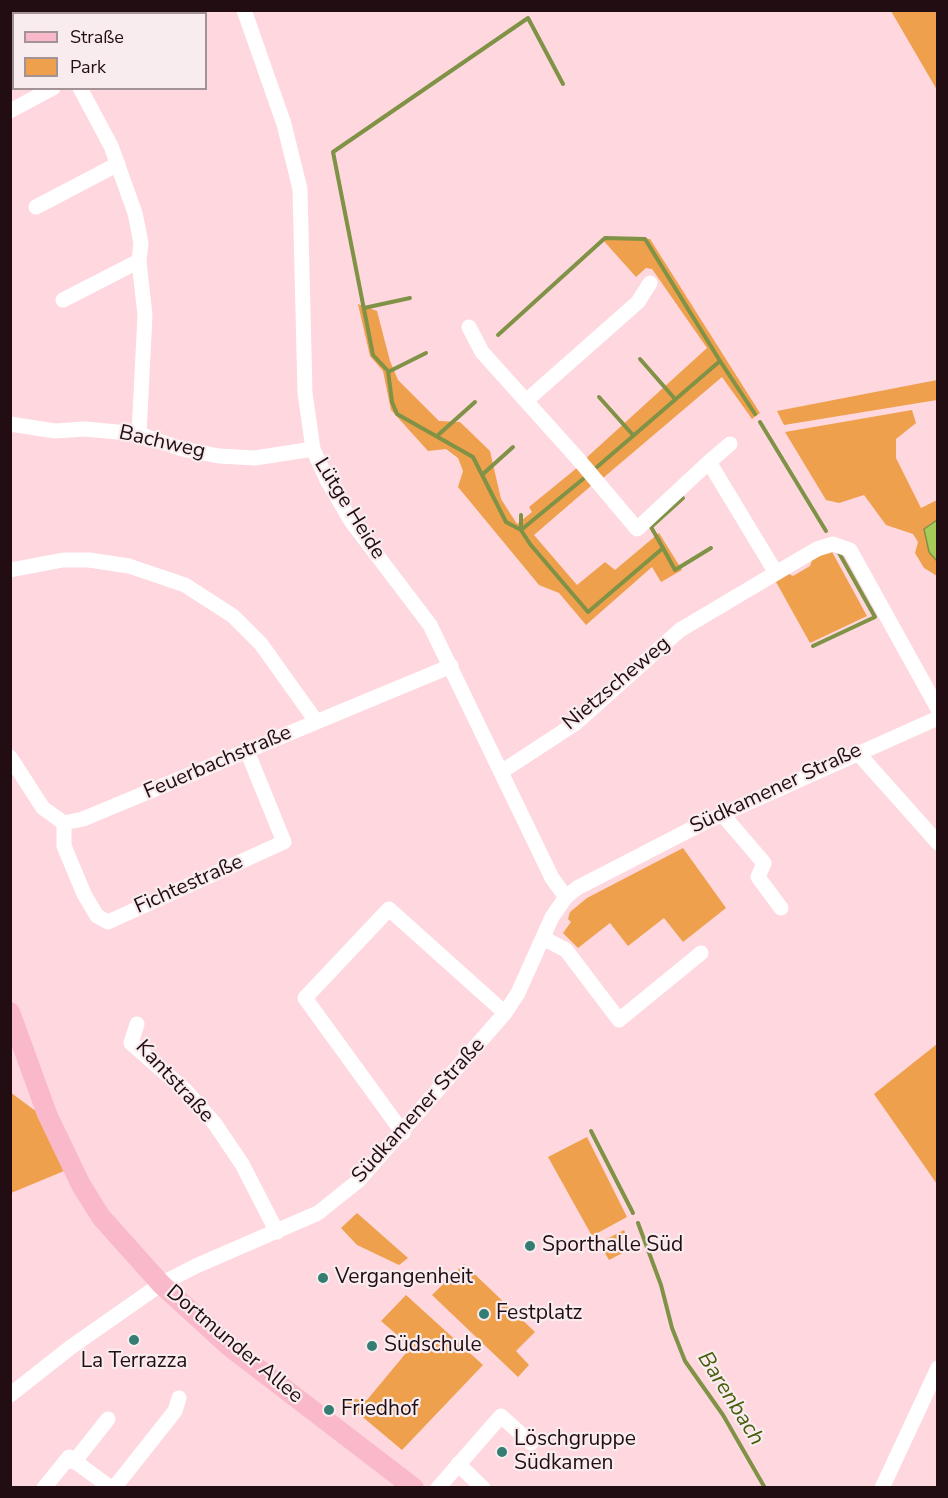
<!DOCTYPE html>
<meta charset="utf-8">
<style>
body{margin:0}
#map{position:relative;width:948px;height:1498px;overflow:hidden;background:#fed7df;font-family:"Nunito Sans",sans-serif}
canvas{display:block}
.frame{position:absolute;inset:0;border:12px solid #220d12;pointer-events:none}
.legend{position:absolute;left:12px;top:12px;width:195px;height:78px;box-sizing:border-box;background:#f9ecef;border:2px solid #a39397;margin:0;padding:8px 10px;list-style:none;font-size:18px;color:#220d12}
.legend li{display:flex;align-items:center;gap:12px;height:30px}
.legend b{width:30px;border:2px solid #a39397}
</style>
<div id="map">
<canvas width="948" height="1498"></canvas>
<div class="frame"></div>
<ul class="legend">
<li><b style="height:8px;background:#fab9ca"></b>Straße</li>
<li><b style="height:16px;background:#efa04c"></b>Park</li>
</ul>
</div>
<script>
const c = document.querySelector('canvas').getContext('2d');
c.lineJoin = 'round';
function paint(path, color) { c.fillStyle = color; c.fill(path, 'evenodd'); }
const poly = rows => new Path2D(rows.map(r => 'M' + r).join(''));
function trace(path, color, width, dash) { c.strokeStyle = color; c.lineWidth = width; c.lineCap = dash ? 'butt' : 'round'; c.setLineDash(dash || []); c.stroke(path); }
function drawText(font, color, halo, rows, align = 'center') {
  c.font = font + ' "Nunito Sans",sans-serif'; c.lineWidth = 4.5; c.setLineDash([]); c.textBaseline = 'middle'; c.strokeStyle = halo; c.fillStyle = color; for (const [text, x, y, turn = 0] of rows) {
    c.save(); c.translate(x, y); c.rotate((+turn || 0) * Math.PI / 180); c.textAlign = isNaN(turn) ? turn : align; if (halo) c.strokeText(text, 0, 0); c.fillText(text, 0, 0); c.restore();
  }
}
const green = poly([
 [891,11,937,11,937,90],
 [605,237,650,239,760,413,752,419,722,377,603,478,585,459,707,348,652,269,646,268,636,277,602,239],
 [358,304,377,311,390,361,398,380,439,421,460,422,490,451,501,499,517,524,532,512,529,507,578,467,592,485,534,535,577,585,605,562,615,570,659,533,682,570,661,582,652,567,586,625,559,593,539,585,458,487,463,471,458,458,446,449,428,451,391,410,383,371,370,356],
 [937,380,937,400,784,425,777,411],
 [912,410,916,423,896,439,896,458,921,508,937,500,937,576,924,568,915,553,918,542,913,534,886,525,864,495,839,503,826,500,785,432],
 [831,550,867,616,810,643,776,582,789,574,793,576,810,566,812,560],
 [683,848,726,908,683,942,664,918,628,946,610,923,578,948,563,933,571,922,568,919,570,912,587,898],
 [937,1044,937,1184,874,1094],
 [10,1092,37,1112,64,1171,11,1193],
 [587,1137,627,1217,592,1236,548,1157],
 [357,1213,408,1258,399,1265,357,1245,341,1228],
 [624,1230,632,1248,609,1260,599,1243],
 [464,1264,535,1332,516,1351,529,1365,518,1377,432,1295],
 [406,1295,483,1365,402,1450,346,1403,353,1399,367,1400,411,1347,381,1321]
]);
const water = poly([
 [937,520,938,520,937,561,929,552,924,529,937,520]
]);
const stream = poly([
 [563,84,528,18,333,152,373,355,388,371,392,402,397,414,473,457,506,522,521,530,583,479],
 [364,308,410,298],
 [498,335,605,238,645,239,720,361],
 [640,359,675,399],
 [388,372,426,353],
 [599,397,633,435],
 [760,422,826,531],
 [437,436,475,402],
 [597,467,720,361,755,414],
 [483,474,513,447],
 [521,515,521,530,530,544,588,612,663,548,651,527,683,498],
 [663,548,675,570,711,548],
 [813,646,875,617,838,551],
 [591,1131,633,1213],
 [638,1223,661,1285,672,1328,685,1361,723,1415,765,1488]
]);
const minor = poly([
 [244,10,284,124,300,189,305,393,313,449,327,480,351,521,430,625,552,878,566,897],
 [52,14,59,10],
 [10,36,14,34],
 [80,88,111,146,135,213,141,243,139,261,145,315,139,434],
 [10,111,53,88],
 [36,207,118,164],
 [63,300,139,261],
 [469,327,482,352,579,460,637,529,709,462,776,573,817,549,833,544,850,550,938,709],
 [527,400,638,302,650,283],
 [10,424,55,431,85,429,139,434,182,449,219,456,255,458,313,449],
 [709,462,730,444],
 [10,570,63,560,89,560,129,566,185,585,233,616,261,644,316,721],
 [857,752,938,843],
 [10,757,43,808,64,823,83,819,451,666],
 [501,772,576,723,680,630,776,573],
 [722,814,764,863,758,877,781,908],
 [64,823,64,846,84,894,97,916,108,922,284,842,247,751],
 [543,938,566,950,619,1020,701,953],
 [137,1024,131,1043,186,1091,215,1124,242,1164,277,1232],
 [403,1133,305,998,389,909,505,1013],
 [10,1395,71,1347,161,1284,196,1266,318,1213,358,1181,505,1013,518,993,552,917,566,897,577,888,703,823,938,718],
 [74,1462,108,1419],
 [458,1464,483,1488],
 [44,1488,69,1457,111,1488],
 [114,1488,175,1411,179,1398],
 [438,1488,501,1416,531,1443],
 [882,1488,938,1368]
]);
const major = poly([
 [10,1012,47,1114,81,1185,101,1217,161,1284,230,1347,414,1488]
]);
const markers = [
 [530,1246,6,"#357c73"],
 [323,1278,6,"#357c73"],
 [484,1314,6,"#357c73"],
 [134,1340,6,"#357c73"],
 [372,1346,6,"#357c73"],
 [329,1410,6,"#357c73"],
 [502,1452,6,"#357c73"]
];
const streetNames = [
 ["Bachweg",162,443,13],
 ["Lütge Heide",349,509,58],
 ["Nietzscheweg",617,684,-40],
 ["Feuerbachstraße",218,763,-23],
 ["Südkamener Straße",776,789,-25],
 ["Fichtestraße",189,885,-24],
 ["Kantstraße",174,1082,47],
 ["Südkamener Straße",419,1111,-48],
 ["Dortmunder Allee",234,1345,40]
];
const poiNames = [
 ["Sporthalle Süd",542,1246],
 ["Vergangenheit",335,1278],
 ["Festplatz",496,1314],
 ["Südschule",384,1346],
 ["La Terrazza",134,1362,"center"],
 ["Friedhof",341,1410],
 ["Löschgruppe",514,1440],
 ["Südkamen",514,1464]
];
const waterNames = [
 ["Barenbach",730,1399,58]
];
paint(green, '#efa04c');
paint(water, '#a7cb5b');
trace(water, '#7f9245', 1.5);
trace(stream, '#7f9245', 4);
trace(minor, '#fff', 15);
trace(major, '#fab9ca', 20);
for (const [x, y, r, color] of markers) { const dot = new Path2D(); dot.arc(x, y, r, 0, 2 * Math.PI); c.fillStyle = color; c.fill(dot); trace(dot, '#f9ecef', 2); }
drawText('21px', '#220d12', '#f9ecef', streetNames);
drawText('21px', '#220d12', '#f9ecef', poiNames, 'left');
drawText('italic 22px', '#475d0c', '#f9ecef', waterNames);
</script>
